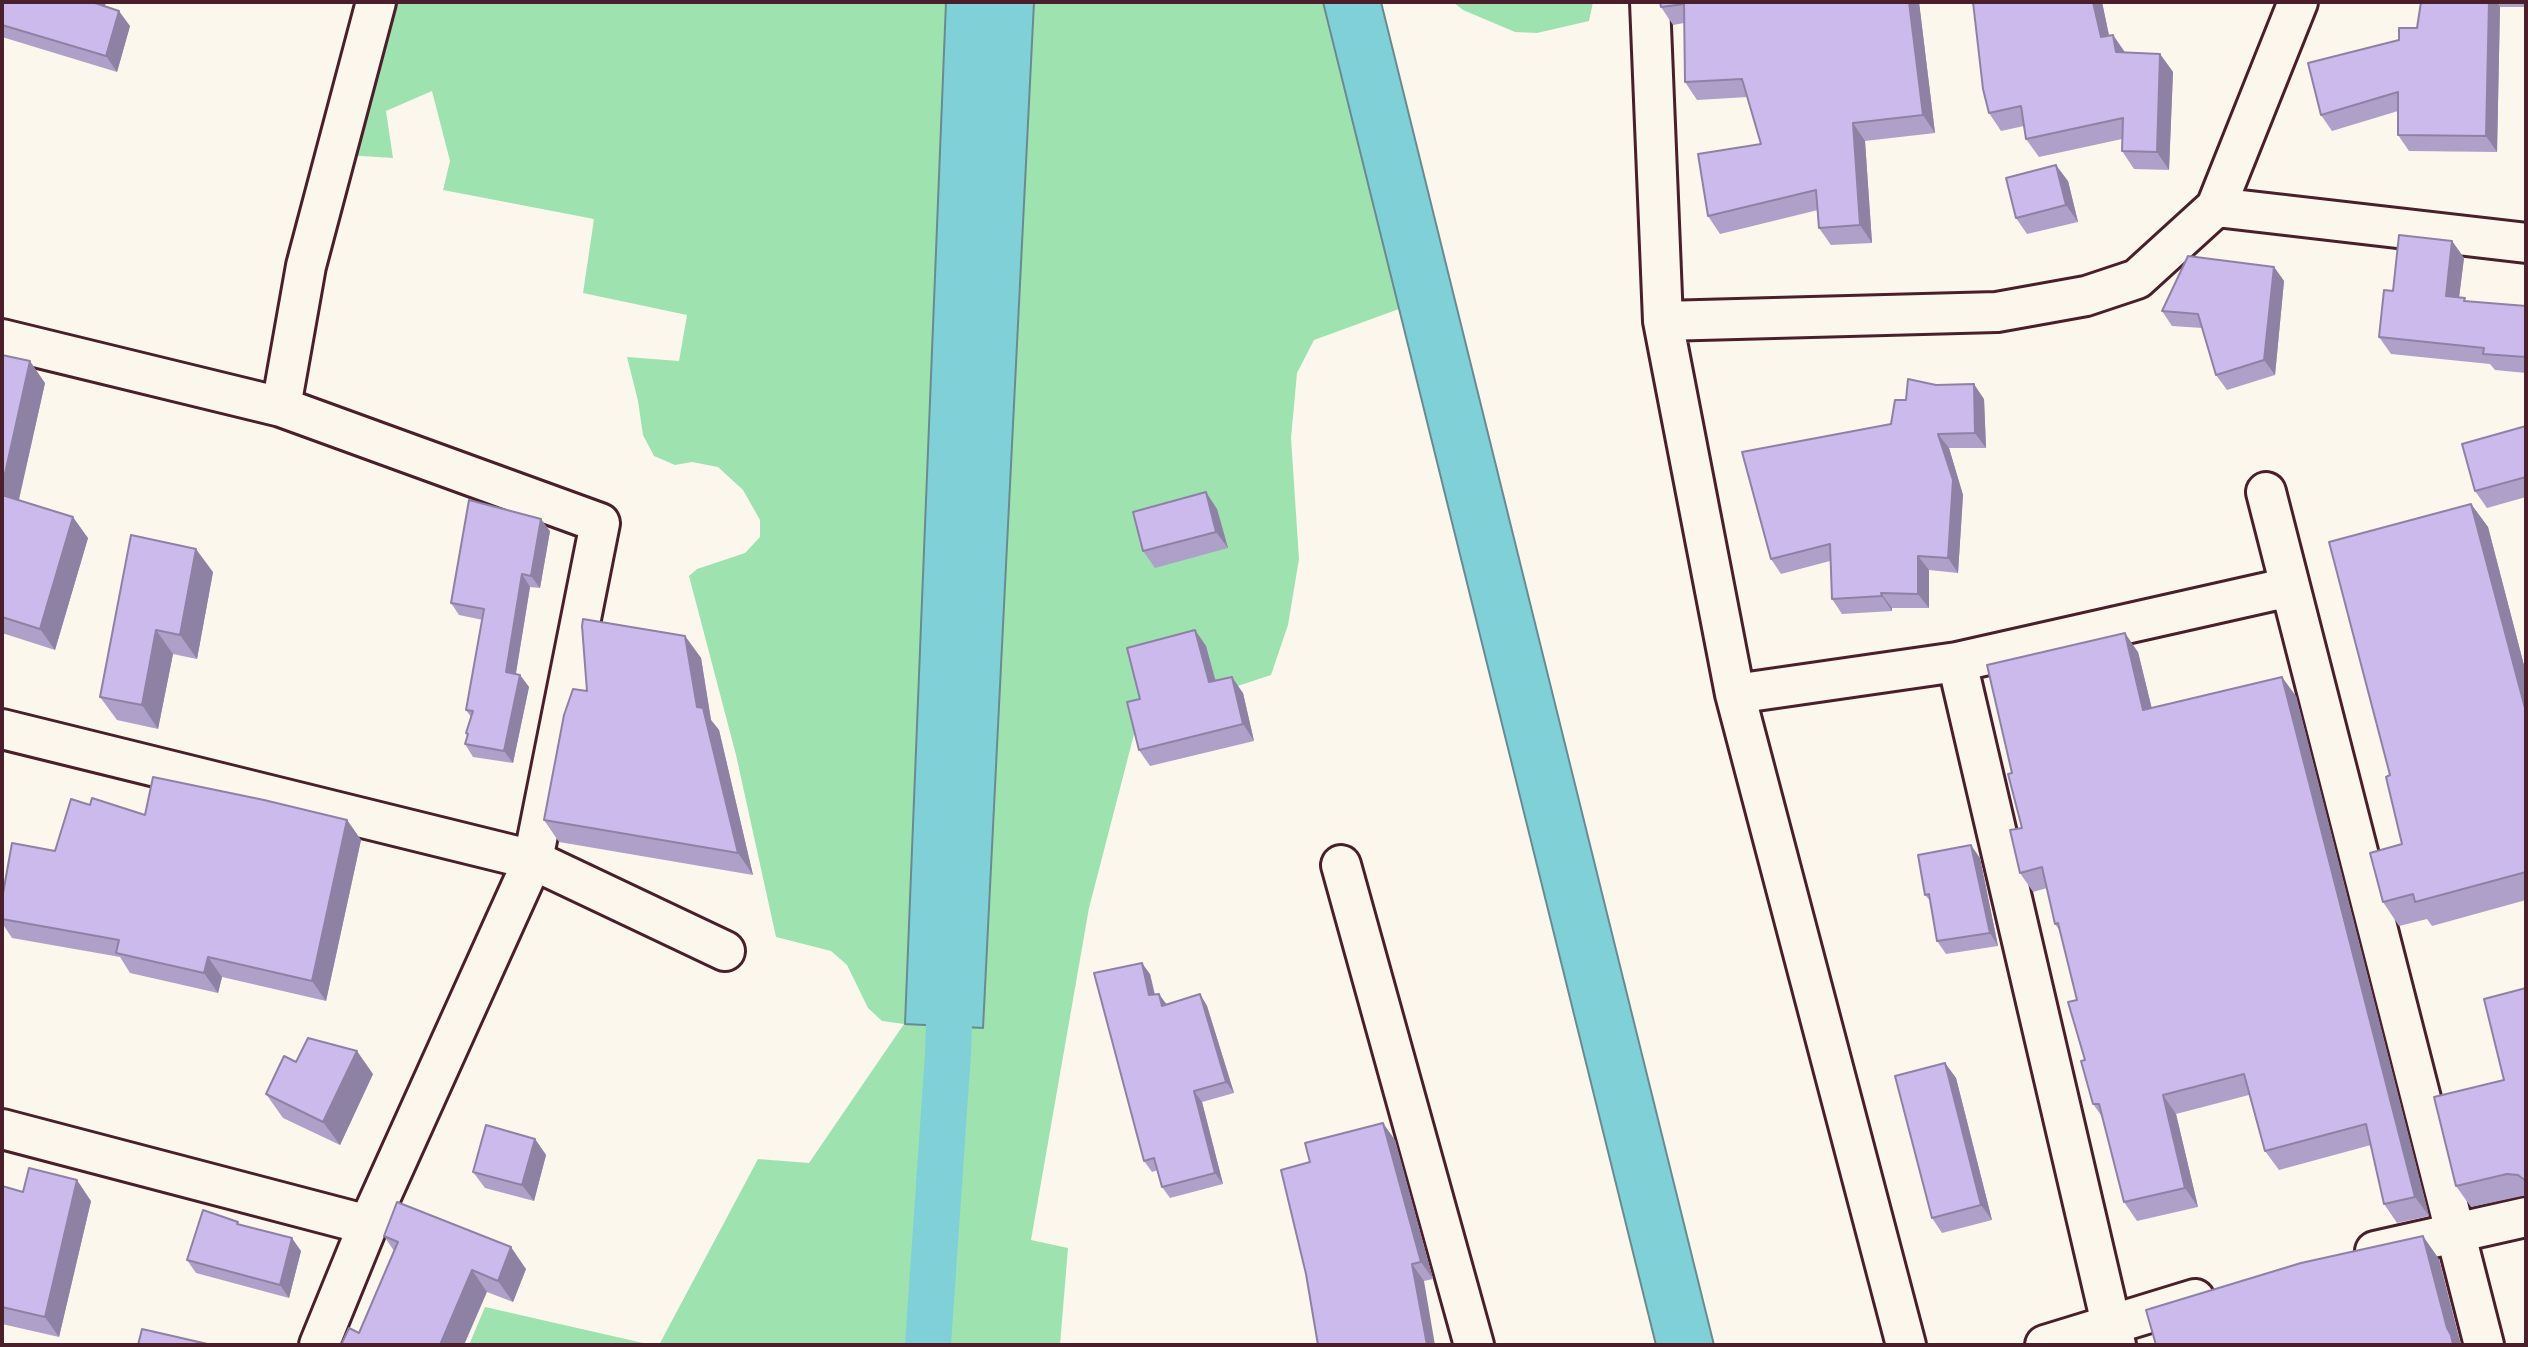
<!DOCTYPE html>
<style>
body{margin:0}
#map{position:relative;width:2528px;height:1347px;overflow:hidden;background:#fbf7ec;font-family:"Architects Daughter",sans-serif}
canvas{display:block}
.frame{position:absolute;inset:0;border:4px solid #4a1f2b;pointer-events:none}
</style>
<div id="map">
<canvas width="2528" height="1347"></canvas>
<div class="frame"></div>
</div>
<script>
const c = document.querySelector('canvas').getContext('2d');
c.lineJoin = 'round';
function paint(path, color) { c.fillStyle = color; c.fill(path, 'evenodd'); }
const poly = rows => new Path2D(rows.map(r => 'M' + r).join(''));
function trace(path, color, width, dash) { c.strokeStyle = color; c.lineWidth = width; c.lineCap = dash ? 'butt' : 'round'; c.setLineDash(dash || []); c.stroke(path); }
const green = poly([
 [391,2,946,2,905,1023,982,1028,1034,2,1323,2,1399,309,1314,340,1297,373,1291,438,1299,559,1288,625,1271,675,1138,719,1089,908,1031,1240,1068,1248,1060,1345,659,1345,758,1159,809,1163,904,1024,882,1021,868,1008,847,965,831,951,776,937,736,755,689,576,697,569,745,553,760,537,760,520,743,490,718,467,692,462,675,465,654,456,643,435,638,401,627,357,679,361,687,315,583,293,594,219,443,190,450,161,432,91,386,111,393,158,346,155],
 [1453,2,1593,2,1589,21,1537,33,1515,32,1463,10],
 [485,1307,652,1345,469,1345]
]);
const water = poly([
 [946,2,1034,2,983,1028,905,1024,946,2],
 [1323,2,1381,2,1714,1345,1656,1345,1323,2]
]);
const canal = poly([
 [928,1345,948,1053,951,964]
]);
const minor = poly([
 [1650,2,1663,321,1735,694,1906,1345],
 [2216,207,2526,243],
 [1663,321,1997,312,2086,296,2137,279,2216,207,2298,2],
 [2,339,281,407,600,523,533,860,368,1225,319,1345],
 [281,407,306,266,376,2],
 [2266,492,2484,1345],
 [1957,662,2116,1345],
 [1735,694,1957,662,2290,587],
 [2,729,533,860,725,951],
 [1341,865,1474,1345],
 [2,1129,368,1225],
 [2375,1251,2526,1217],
 [2045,1345,2195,1299]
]);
const wall = poly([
 [2,2,105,6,130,26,117,72,2,37],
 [1660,2,1919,2,1935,133,1865,141,1872,243,1831,245,1819,228,1818,210,1720,234,1708,216,1761,144,1748,97,1697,100,1685,82,1684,23,1673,25,1661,7],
 [1973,2,2102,2,2109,35,2113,35,2125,52,2160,54,2173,72,2169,170,2134,169,2122,151,2122,139,2039,157,2026,139,2024,126,2001,131,1989,113],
 [2421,2,2526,2,2526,7,2500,7,2497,152,2409,151,2398,135,2398,111,2332,131,2321,115,2417,28],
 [2068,181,2078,222,2027,234,2016,218],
 [2452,241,2464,258,2459,298,2466,301,2526,306,2526,373,2495,370,2490,364,2391,354,2379,337,2393,291],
 [2274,267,2284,281,2275,375,2227,390,2216,375,2202,328,2172,326,2162,311],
 [2,355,45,383,19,500,88,538,55,650,2,633],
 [1984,399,1986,448,1949,448,1963,495,1958,573,1929,570,1929,608,1892,608,1892,611,1842,614,1832,599,1830,561,1781,574,1771,559,1891,424],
 [2526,426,2526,497,2487,508,2475,491],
 [2471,504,2488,527,2526,673,2526,900,2432,926,2427,919,2399,926,2383,902,2402,844,2390,775],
 [1217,509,1228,548,1155,568,1143,551],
 [550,531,540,588,530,587,516,674,520,675,529,687,513,763,473,757,465,744,467,735,466,733,471,717,466,710,483,620,459,615,451,603],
 [131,535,213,572,197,659,173,654,158,729,117,720,100,697],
 [1195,630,1206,646,1216,681,1243,693,1254,741,1150,766,1139,750,1140,699],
 [685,636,701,658,711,720,719,730,753,875,559,842,544,820,587,691],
 [2138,652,2152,709,2296,696,2429,1216,2397,1223,2384,1204,2371,1145,2279,1170,2265,1151,2249,1095,2176,1114,2198,1207,2137,1221,2124,1202,2103,1118,2093,1104,2085,1060,2077,1000,2060,931,2055,924,2047,888,2033,892,2020,873,2022,828,2012,773],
 [90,805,145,815,347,820,361,840,326,1001,222,977,218,993,130,973,120,957,12,938,2,923,2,919],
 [1980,858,1998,946,1946,954,1937,941,1931,902,1925,895],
 [1150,974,1155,994,1167,1004,1200,994,1207,1006,1234,1093,1202,1102,1223,1184,1170,1198,1162,1187,1158,1170,1152,1172,1144,1161],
 [2526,988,2526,1196,2522,1196,2471,1207,2456,1186,2504,1080],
 [296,1062,373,1074,340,1145,283,1118,266,1094],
 [1945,1063,1956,1078,1992,1220,1942,1233,1932,1218],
 [535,1139,546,1155,534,1201,485,1188,473,1172],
 [1395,1140,1433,1279,1424,1281,1318,1345],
 [2,1186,23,1192,91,1201,59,1337,2,1324,2,1327],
 [240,1225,301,1251,289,1298,196,1273,187,1260],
 [384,1236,526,1269,513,1302,487,1292,341,1345,359,1333,394,1251]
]);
const shadedWall = poly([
 [91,2,106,2,102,17],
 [1909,2,1919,2,1935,133,1923,115],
 [2093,2,2102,2,2113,55,2101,37],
 [2489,2,2497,2,2500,7,2497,152,2486,136],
 [119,11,130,26,117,72,106,56],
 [2113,35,2125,53,2116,52],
 [2160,54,2173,72,2169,170,2157,152],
 [1853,123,1865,141,1872,243,1860,225],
 [2056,165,2068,181,2078,222,2066,205],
 [2452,241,2464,258,2457,313,2446,296],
 [2274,267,2284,281,2275,375,2264,360],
 [30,361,45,383,15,516,2,497,2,487],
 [1974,384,1984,399,1986,448,1975,433],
 [1938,434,1949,448,1963,495,1958,573,1948,558],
 [1206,492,1217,509,1228,548,1216,532],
 [2471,504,2488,527,2526,673,2526,712],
 [73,517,88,538,55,650,40,629],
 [541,519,550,531,540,588,531,576],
 [196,549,213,572,197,659,180,635],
 [1918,556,1929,570,1929,608,1918,594],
 [522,574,530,587,514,684,506,672],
 [1881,593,1892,608,1892,611,1882,596],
 [156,630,173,654,158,729,142,705],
 [1195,630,1206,646,1220,699,1209,682],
 [2125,633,2138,652,2157,730,2143,710],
 [685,636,701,658,711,720,719,730,753,875,738,853,697,707],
 [520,675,529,687,513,763,504,751],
 [1232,677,1243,693,1254,741,1243,724],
 [2282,677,2296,696,2429,1216,2415,1197],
 [347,820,361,840,326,1001,312,981],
 [1971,845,1980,858,1998,946,1990,933],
 [208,957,222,977,218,993,204,973],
 [1142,963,1150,974,1157,1007,1149,995],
 [1159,994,1167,1005,1162,1006],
 [1200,994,1207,1006,1234,1093,1226,1082],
 [357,1051,373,1074,340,1145,323,1122],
 [1945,1063,1956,1078,1992,1220,1981,1205],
 [1194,1091,1202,1102,1223,1184,1215,1173],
 [2163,1095,2176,1114,2198,1207,2185,1188],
 [1383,1123,1395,1140,1433,1279,1421,1262],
 [535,1139,546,1155,534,1201,522,1185],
 [77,1180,91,1201,59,1337,45,1317],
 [2423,1236,2439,1259,2461,1345,2453,1345,2447,1328],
 [292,1238,301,1251,289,1298,280,1285],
 [511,1247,526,1269,513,1302,498,1281],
 [1412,1264,1424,1281,1435,1345,1427,1345],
 [472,1270,487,1292,464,1345,440,1345]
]);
const building = poly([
 [2,2,92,2,119,11,106,56,2,25,2,2],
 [1660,2,1909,2,1923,115,1853,123,1860,225,1819,228,1816,190,1708,216,1698,154,1761,144,1742,79,1685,82,1684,4,1661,7,1660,2],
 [1973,2,2093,2,2101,37,2113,35,2116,52,2160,54,2157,152,2122,151,2123,118,2026,139,2021,106,1989,113,1983,89,1973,2],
 [2421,2,2489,2,2486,136,2398,135,2398,92,2321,115,2308,63,2399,40,2399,28,2417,28,2421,2],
 [2056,165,2066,205,2016,218,2006,178,2056,165],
 [2399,235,2452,241,2446,296,2465,298,2464,301,2526,306,2526,357,2483,354,2484,348,2379,337,2384,290,2393,291,2399,235],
 [2188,256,2274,267,2264,360,2216,375,2198,314,2162,311,2188,256],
 [2,355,30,361,2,487,2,355],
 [1908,379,1936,385,1974,384,1975,433,1938,434,1953,480,1948,558,1918,556,1918,594,1881,593,1882,596,1832,599,1830,544,1771,559,1742,452,1891,424,1895,400,1906,400,1908,379],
 [2526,426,2526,477,2475,491,2462,444,2526,426],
 [1206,492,1216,532,1143,551,1133,512,1206,492],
 [2,495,73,517,40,629,2,617,2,495],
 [469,500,541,519,531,576,522,574,506,672,520,675,504,751,465,744,468,734,466,733,473,711,466,710,484,609,451,603,469,500],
 [2471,504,2526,712,2526,872,2415,902,2413,894,2383,902,2370,853,2402,844,2386,777,2390,775,2329,542,2471,504],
 [131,535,196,549,180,635,156,630,142,705,100,697,131,535],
 [583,619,685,636,697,707,703,708,738,853,544,820,564,715,573,689,587,691,582,626,583,619],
 [1195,630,1209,682,1232,677,1243,724,1139,750,1127,702,1140,699,1127,648,1195,630],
 [2125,633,2143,710,2282,677,2415,1197,2384,1204,2366,1124,2265,1151,2244,1074,2163,1095,2185,1188,2124,1202,2099,1104,2093,1104,2081,1061,2085,1060,2068,1002,2077,1000,2058,923,2055,924,2042,867,2020,873,2010,830,2022,828,2008,774,2012,773,1987,665,2125,633],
 [153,777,264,800,347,820,312,981,208,957,204,973,116,953,119,940,2,919,2,899,12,843,55,851,71,799,90,805,92,798,145,815,153,777],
 [1971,845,1990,933,1937,941,1929,894,1925,895,1918,855,1971,845],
 [1142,963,1149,995,1159,994,1162,1006,1200,994,1226,1082,1194,1091,1215,1173,1162,1187,1154,1158,1144,1161,1094,973,1142,963],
 [2526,988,2526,1181,2518,1175,2507,1174,2456,1186,2434,1097,2504,1080,2484,999,2526,988],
 [308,1038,357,1051,323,1122,266,1094,284,1056,296,1062,308,1038],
 [1945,1063,1981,1205,1932,1218,1895,1076,1945,1063],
 [1383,1123,1421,1262,1412,1264,1427,1345,1318,1345,1306,1274,1281,1170,1310,1162,1305,1143,1383,1123],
 [486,1125,535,1139,522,1185,473,1172,486,1125],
 [29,1168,77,1180,45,1317,2,1307,2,1186,23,1192,29,1168],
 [397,1202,511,1247,498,1281,472,1270,440,1345,341,1345,349,1328,359,1333,398,1242,384,1236,397,1202],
 [203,1210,238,1222,237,1224,292,1238,280,1285,187,1260,203,1210],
 [2423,1236,2447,1328,2451,1335,2453,1345,2156,1345,2146,1310,2301,1263,2423,1236],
 [142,1329,212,1345,138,1345,142,1329]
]);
paint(green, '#9ee3af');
paint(water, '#80d1d7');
trace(water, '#6a8a92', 2);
trace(canal, '#80d1d7', 46);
trace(minor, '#4a1f2b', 44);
trace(minor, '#fbf7ec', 38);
paint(wall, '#afa0ca');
paint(shadedWall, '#8e82a4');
paint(building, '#cbbaeb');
trace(building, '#8e82a4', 2);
</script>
